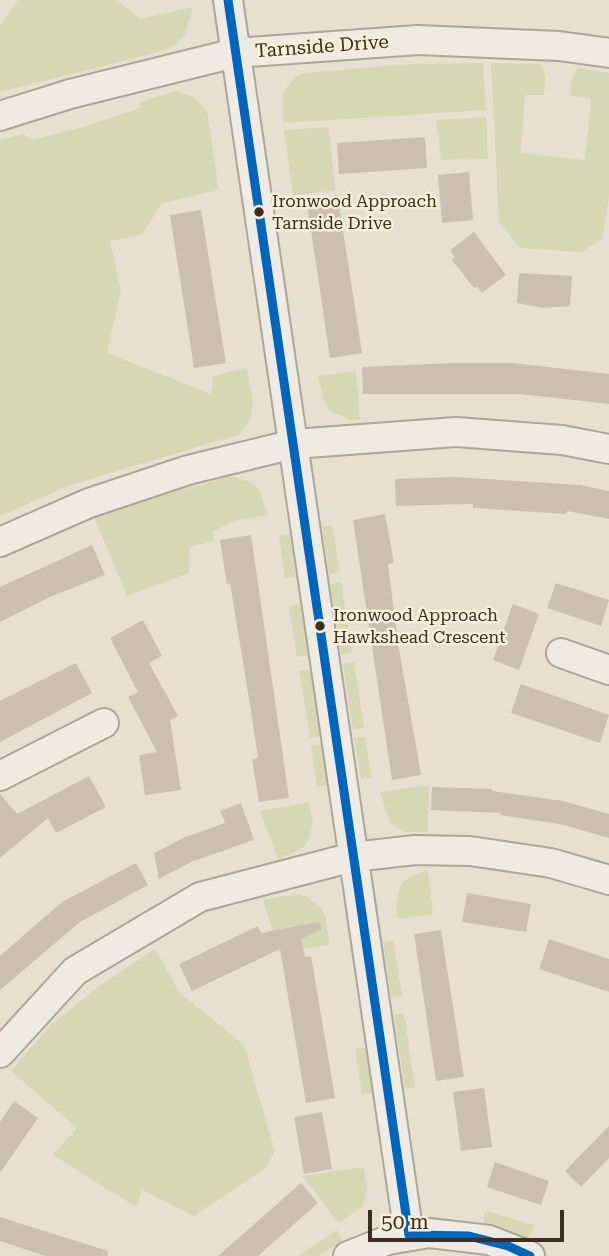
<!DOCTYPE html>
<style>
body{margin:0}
#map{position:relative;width:609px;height:1256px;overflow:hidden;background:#e7e0d1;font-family:"Roboto Serif",serif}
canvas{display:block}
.scale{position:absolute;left:368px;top:1210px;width:196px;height:32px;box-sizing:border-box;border:4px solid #3d2e20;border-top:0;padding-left:9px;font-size:21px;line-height:24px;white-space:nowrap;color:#3d2e20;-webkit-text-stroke:5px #f7eed8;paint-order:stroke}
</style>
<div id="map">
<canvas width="609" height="1256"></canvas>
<div class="scale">50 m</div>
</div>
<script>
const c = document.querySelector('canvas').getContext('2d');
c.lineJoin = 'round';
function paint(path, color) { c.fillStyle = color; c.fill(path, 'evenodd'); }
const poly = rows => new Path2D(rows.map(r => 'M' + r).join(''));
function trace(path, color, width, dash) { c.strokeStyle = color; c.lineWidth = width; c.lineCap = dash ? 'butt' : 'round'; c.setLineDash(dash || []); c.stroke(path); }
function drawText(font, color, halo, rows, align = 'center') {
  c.font = font + ' "Roboto Serif",serif'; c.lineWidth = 5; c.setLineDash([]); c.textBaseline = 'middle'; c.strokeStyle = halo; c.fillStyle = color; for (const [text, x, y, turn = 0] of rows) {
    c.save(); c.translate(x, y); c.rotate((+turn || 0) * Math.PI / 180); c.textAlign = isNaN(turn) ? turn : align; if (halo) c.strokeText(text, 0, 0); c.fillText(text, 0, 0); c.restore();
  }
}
const green = poly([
 [18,0,117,0,140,19,193,7,186,33,177,43,165,50,0,92,0,26],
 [483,63,486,110,283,123,283,93,295,77,304,73,411,64],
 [491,63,541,64,546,76,544,95,525,95,521,153,585,160,591,99,570,95,571,80,578,68,609,73,609,197,602,239,581,252,520,248,499,222],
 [175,91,194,97,207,111,219,190,162,203,142,235,110,241,121,291,107,353,211,394,213,376,247,368,253,403,250,421,238,435,73,484,0,516,0,140,23,134,32,140,82,127,141,108,140,102],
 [486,117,488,159,441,160,436,120],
 [329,127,335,190,293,196,284,130],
 [356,371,360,420,350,420,330,411,324,402,318,376],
 [231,476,251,482,259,489,268,515,234,521,212,532,214,541,190,547,189,573,127,596,94,517,126,505],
 [332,525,340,572,329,574,322,527],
 [290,534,296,577,285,578,279,536],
 [341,582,352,652,341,654,330,584],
 [300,604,308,655,297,657,289,606],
 [354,662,364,728,353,730,343,664],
 [310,670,321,736,310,738,299,671],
 [365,737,372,778,361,779,354,738],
 [322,744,328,785,317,787,311,746],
 [429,785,428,832,404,832,390,823,380,792],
 [309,802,313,823,308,842,301,849,278,859,260,811],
 [428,870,433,914,398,919,396,904,401,885,409,877],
 [297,894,306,896,321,908,325,917,330,945,279,952,263,900],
 [393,940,402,996,391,998,383,942],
 [155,949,180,993,244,1045,275,1151,265,1169,194,1216,142,1190,136,1207,53,1155,77,1128,11,1071,50,1026,98,987],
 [404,1013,415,1087,405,1089,394,1015],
 [367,1047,374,1093,362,1094,355,1049],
 [364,1167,367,1190,363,1206,339,1223,302,1176],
 [485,1211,534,1225,529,1238,483,1223],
 [337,1230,343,1241,318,1256,298,1256]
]);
const building = poly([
 [425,137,427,168,339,174,337,143],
 [469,172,473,220,442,223,438,175],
 [338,198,362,353,330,358,307,203],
 [201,210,226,363,194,368,170,215],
 [474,232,506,275,482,293,477,286,474,288,452,260,455,257,450,250],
 [519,273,572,276,570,306,544,308,517,303],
 [453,363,513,363,609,374,609,404,520,394,363,394,362,367],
 [455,477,581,485,609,491,609,519,567,511,567,514,473,508,473,504,396,506,395,479],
 [385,514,394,563,388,564,398,643,421,775,392,780,353,520],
 [251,535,289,798,259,802,252,759,258,758,251,711,230,583,227,584,220,540],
 [92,545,105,575,50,597,0,622,0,587],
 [556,583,609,600,601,626,547,608],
 [513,604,539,614,519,670,493,660],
 [143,620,162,656,149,663,178,716,170,720,181,790,145,795,139,755,157,752,128,697,138,692,110,638],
 [76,663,92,693,0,742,0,701],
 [521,684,609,715,600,743,511,713],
 [89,776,106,807,56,833,48,818,0,858,0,794,17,814],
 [432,787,492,789,492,791,563,801,609,814,609,838,560,824,500,815,501,813,431,810],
 [241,803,254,840,191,862,159,879,154,853,183,838,225,823,220,811],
 [136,863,148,885,80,922,0,990,0,956,62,902],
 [467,893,531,904,526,932,462,922],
 [319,922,322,929,301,939,305,957,311,956,335,1098,306,1103,280,949,192,991,179,964,258,926,261,933],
 [441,930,464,1077,436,1081,414,934],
 [549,939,609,959,609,992,539,969],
 [484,1088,492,1147,461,1151,453,1092],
 [14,1101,38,1118,0,1173,0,1122],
 [322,1112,332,1169,304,1174,294,1117],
 [609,1126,609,1158,581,1187,565,1171],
 [495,1162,549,1181,541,1205,487,1187],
 [301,1183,318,1203,258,1256,218,1256],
 [0,1217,108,1251,107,1256,45,1256,0,1241]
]);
const street = poly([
 [228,0,409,1235],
 [0,116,70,94,235,53,418,40,559,46,609,53],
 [0,542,89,503,188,470,294,444,456,432,562,440,609,449],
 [561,653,609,670],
 [0,776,104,723],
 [0,1053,75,971,200,897,353,857,415,850,470,851,551,863,609,880],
 [348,1256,388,1240,429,1233,489,1240,530,1256]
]);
const bus1 = poly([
 [228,0,409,1235],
 [409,1235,469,1236,508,1246,530,1256]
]);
const markers = [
 [259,212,6,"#3d2e20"],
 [320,626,6,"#3d2e20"]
];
const busNames = [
 ["Ironwood Approach",272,202],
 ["Tarnside Drive",272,224],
 ["Ironwood Approach",333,616],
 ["Hawkshead Crescent",333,638]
];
const streetNames = [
 ["Tarnside Drive",322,47,-4]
];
paint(green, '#d6d7b3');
paint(building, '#cbbfb2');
trace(street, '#ada599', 32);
trace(street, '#efebe3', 28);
trace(bus1, '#0065bd', 9);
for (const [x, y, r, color] of markers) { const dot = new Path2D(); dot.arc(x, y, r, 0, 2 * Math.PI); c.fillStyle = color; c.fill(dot); trace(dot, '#f7eed8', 2.5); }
drawText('17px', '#3d2e20', '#f7eed8', busNames, 'left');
drawText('19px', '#3d2e20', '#f7eed8', streetNames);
</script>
